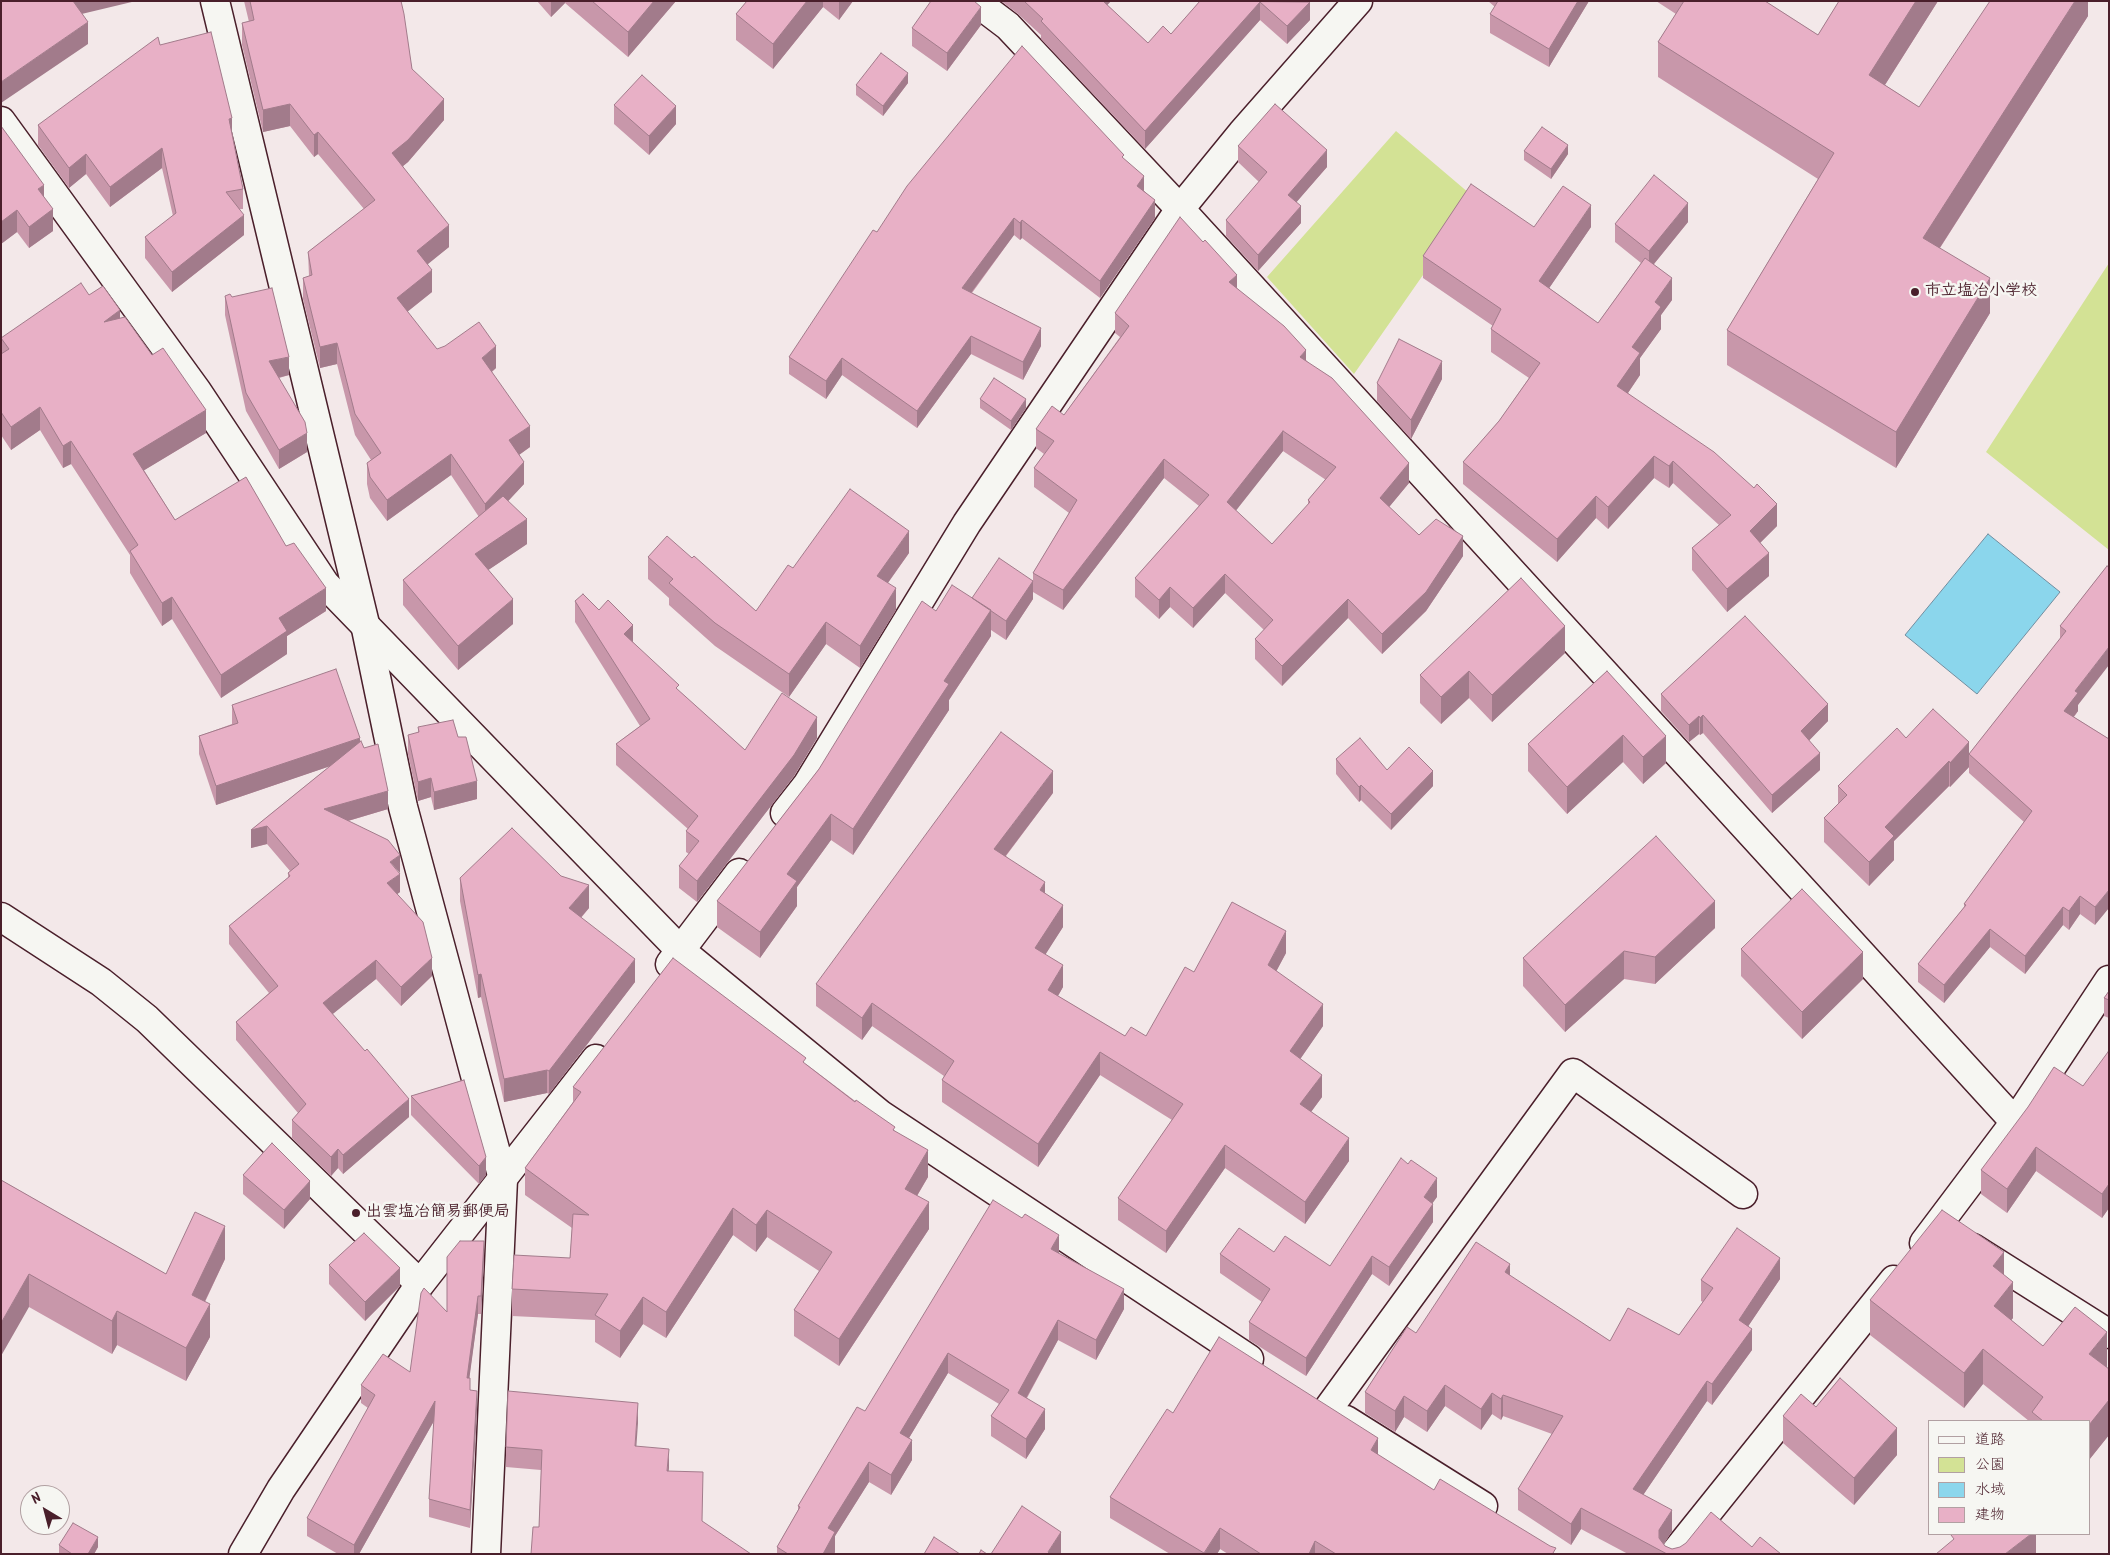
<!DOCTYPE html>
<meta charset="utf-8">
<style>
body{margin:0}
#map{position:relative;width:2110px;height:1555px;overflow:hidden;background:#f3e8e9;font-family:Kalam,"Klee One",sans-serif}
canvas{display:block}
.frame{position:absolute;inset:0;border:2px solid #4a1f2b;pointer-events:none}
.legend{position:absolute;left:1928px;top:1420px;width:162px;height:115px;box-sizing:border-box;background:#f6f6f2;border:1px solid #b1a0a2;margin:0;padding:6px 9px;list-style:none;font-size:15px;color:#4a1f2b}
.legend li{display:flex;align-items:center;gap:10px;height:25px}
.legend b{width:25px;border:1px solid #b1a0a2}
.north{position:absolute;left:20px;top:1485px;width:50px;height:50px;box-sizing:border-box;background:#f6f6f2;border:1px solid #b1a0a2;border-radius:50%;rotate:323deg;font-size:14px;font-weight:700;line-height:20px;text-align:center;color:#4a1f2b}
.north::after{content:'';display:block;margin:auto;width:18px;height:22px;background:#4a1f2b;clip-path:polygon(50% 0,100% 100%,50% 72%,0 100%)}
</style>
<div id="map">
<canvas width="2110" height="1555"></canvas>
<div class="frame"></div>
<ul class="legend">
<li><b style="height:6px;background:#f6f6f2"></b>道路</li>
<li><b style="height:14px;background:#d3e295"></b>公園</li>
<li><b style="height:14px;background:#8bd6ec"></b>水域</li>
<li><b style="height:14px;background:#e8b0c6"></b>建物</li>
</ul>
<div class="north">N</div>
</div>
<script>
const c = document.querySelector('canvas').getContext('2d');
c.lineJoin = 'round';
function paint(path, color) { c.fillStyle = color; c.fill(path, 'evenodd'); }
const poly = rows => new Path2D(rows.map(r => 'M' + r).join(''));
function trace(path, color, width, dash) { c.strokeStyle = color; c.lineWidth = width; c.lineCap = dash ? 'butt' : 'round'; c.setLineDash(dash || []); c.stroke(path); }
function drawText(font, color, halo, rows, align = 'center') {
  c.font = font + ' Kalam,"Klee One",sans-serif'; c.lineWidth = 5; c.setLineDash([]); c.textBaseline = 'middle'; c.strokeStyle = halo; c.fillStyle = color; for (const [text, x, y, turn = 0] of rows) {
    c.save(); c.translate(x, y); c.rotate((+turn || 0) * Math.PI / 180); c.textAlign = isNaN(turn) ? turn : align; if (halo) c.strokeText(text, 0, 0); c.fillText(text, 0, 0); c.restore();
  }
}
const green = poly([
 [1396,131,1476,199,1354,374,1267,277],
 [2109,263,2109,550,1986,452]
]);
const water = poly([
 [1988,534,2060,592,1977,694,1905,635,1988,534]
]);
const street = poly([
 [975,1,1008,26,1180,209,2015,1122],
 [1,121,197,391,325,584,680,950,881,1115,1249,1359],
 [785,813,807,785,967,523,1180,209,1242,133,1358,1],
 [1,917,101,982,147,1019,420,1284],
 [670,964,739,873],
 [1924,1243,2015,1122,2109,980],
 [1973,1248,2109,1334],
 [1328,1409,1573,1073,1743,1194],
 [1346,1420,1483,1506],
 [243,1554,281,1489,420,1284,596,1059],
 [1674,1554,1894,1280]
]);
const secondary = poly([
 [215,1,365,624,403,807,503,1179,486,1554]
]);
const wall = poly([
 [244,1,401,1,412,69,444,120,408,162,403,166,449,247,427,264,432,292,407,312,437,349,496,368,492,372,530,447,519,455,524,484,508,501,527,544,488,570,513,624,458,670,403,605,403,580,479,517,451,475,387,521,370,498,367,484,367,463,371,460,355,435,337,364,320,368,303,299,303,278,309,276,308,252,364,209,318,154,314,157,290,126,263,132,242,45,242,23,249,22],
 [537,1,676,1,628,57,565,3,551,17],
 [747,1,853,1,839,20,823,7,773,69,736,40,736,14],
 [1001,1,1111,1,1107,5,1148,43,1171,34,1200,1,1309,1,1310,20,1287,44,1260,20,1145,149,1041,39,1041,35,1018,14],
 [1488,1,1589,1,1549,67,1490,33,1490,14,1495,7],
 [1656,1,1765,1,1818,35,1839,1,1938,1,1885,85,1919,107,2088,1,2088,16,1940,248,1990,313,1896,468,1727,365,1727,330,1818,179,1658,77,1658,42,1676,14],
 [981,25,947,71,912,46,912,28],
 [160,45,232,132,243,189,243,209,240,209,244,235,172,292,145,258,145,237,173,216,162,168,110,207,86,174,69,188,38,145,38,125],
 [908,83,883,116,856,95,856,85],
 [614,105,676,124,649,155,614,124],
 [1,126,44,197,53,231,29,248,17,232,1,244],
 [1238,146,1327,167,1296,202,1301,223,1258,271,1226,236,1226,220,1259,182,1238,162],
 [1524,151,1568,154,1551,179,1524,160],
 [1124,159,1144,192,1155,218,1100,298,1022,238,1020,240,1014,235,972,293,1041,346,1023,380,971,354,917,428,842,375,826,399,789,374,789,357,877,232],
 [1688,222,1654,264,1672,300,1661,315,1661,329,1640,358,1640,375,1628,393,1777,526,1760,543,1769,576,1727,612,1692,570,1692,548,1719,525,1673,483,1669,488,1654,478,1608,529,1596,518,1557,562,1463,484,1463,462,1499,421,1529,378,1491,352,1491,329,1493,326,1423,278,1423,256,1534,227,1591,227,1549,288,1598,323,1641,263,1615,242,1615,224],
 [1237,288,1306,360,1409,483,1389,507,1419,535,1463,556,1426,611,1382,654,1348,618,1282,686,1255,659,1255,639,1264,630,1225,593,1193,628,1170,607,1159,619,1135,597,1135,578,1199,506,1164,478,1063,610,1033,592,1033,599,1006,640,991,630,991,636,949,700,949,710,853,855,831,840,797,887,797,906,760,958,717,927,717,901,819,769,972,598,1033,580,1033,573,1069,513,1034,487,1034,468,1044,454,1036,448,1036,429,1064,415,1120,337,1115,333,1115,313],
 [1283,451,1326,480,1308,500,1308,505,1272,544,1235,510],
 [89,295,120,318,206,433,144,470,175,520,286,546,326,611,287,636,287,654,221,698,172,619,162,626,130,573,130,555,71,464,63,468,40,430,11,450,1,435,1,338],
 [225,296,289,375,279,378,307,452,279,469,246,411,225,315],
 [1442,379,1411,439,1377,401,1377,383],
 [980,399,1026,408,1011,430,980,408],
 [909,553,888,583,896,610,860,668,826,644,789,697,715,646,669,605,669,598,648,579,648,557,692,558,756,611,793,568],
 [2107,566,2078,705,2078,711,2074,717,2109,739,2095,925,2080,914,2069,930,2063,925,2025,974,1990,947,1944,1003,1918,982,1918,964,1964,907,1964,904,2024,822,1969,773,1969,767,1950,787,1949,786,1894,841,1894,860,1869,886,1824,842,1824,818,1838,804,1838,786,1906,738,1969,754,2060,639,2060,626],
 [575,601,633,642,679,691,745,750,817,738,794,776,697,902,679,888,679,866,689,854,686,852,686,831,688,829,616,765,616,744,640,726,575,622],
 [1565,653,1492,722,1469,698,1441,724,1420,703,1420,675],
 [1607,671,1666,763,1643,784,1623,762,1567,814,1528,771,1528,744],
 [1661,694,1828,721,1809,740,1820,770,1772,813,1703,733,1700,735,1699,734,1689,742,1661,711],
 [232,705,360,742,388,809,348,821,400,892,397,894,432,976,401,1006,376,979,332,1014,409,1117,343,1174,338,1168,331,1176,292,1138,292,1120,298,1113,236,1040,236,1022,269,993,229,944,229,926,288,878,288,873,290,871,267,844,251,848,251,830,330,766,216,805,199,754,199,736,232,724],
 [418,727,477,799,434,810,431,797,418,801,408,754,408,735,418,733],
 [1336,759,1387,770,1433,786,1391,830,1361,800,1359,802,1336,774],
 [1053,793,1006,856,1045,893,1063,927,1045,954,1063,987,1058,996,1125,1036,1146,1036,1194,972,1286,953,1276,971,1323,1026,1300,1059,1322,1097,1311,1112,1349,1161,1305,1224,1225,1168,1166,1253,1118,1220,1118,1198,1172,1120,1100,1075,1038,1167,942,1102,942,1080,944,1076,872,1026,862,1040,816,1006,816,984],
 [460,878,589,908,581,918,635,982,549,1094,547,1093,504,1102,481,997,478,998,460,901],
 [1715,928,1655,984,1624,979,1565,1032,1523,986,1523,958],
 [1741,949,1863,979,1802,1039,1741,976],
 [2109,991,2109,1018,2104,1016,2104,998],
 [2109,1053,2109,1208,2102,1218,2036,1171,2007,1213,1981,1194,1981,1170,2083,1086],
 [806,1064,895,1131,928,1177,917,1196,929,1229,839,1366,794,1336,794,1310,819,1271,767,1237,756,1252,733,1235,666,1338,643,1324,620,1358,595,1342,595,1320,512,1316,512,1289,570,1258,572,1228,525,1195,525,1168,573,1102,573,1087],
 [464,1080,486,1175,479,1184,411,1115,411,1096],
 [243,1175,310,1199,284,1229,243,1194],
 [1,1180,166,1274,225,1259,205,1302,210,1337,186,1381,117,1345,112,1354,29,1307],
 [1437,1197,1432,1203,1433,1222,1389,1286,1372,1274,1306,1376,1249,1340,1249,1322,1262,1302,1220,1273,1220,1254,1274,1252,1330,1266],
 [1059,1254,1124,1309,1096,1360,1058,1340,1027,1398,1045,1429,1026,1459,991,1436,991,1416,999,1404,948,1373,909,1438,912,1460,891,1495,869,1482,835,1536,835,1552,834,1554,777,1554,777,1547,798,1510,798,1506,865,1411],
 [484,1259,481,1314,478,1314,469,1378,470,1390,477,1409,470,1528,429,1517,429,1499,434,1421,359,1554,338,1554,307,1536,307,1518,368,1408,361,1403,361,1385,410,1372,447,1312],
 [329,1265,400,1286,365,1321,329,1284],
 [2004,1275,2013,1318,2011,1320,2043,1346,2106,1368,2109,1369,2109,1435,2089,1460,2089,1421,2029,1421,1983,1384,1964,1408,1870,1335,1870,1300],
 [1510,1276,1610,1341,1679,1335,1703,1302,1701,1301,1701,1280,1780,1279,1748,1326,1752,1350,1712,1405,1707,1401,1643,1495,1672,1531,1664,1544,1665,1546,1672,1549,1752,1547,1781,1554,1628,1554,1581,1529,1571,1545,1518,1510,1518,1489,1552,1434,1503,1416,1501,1420,1492,1414,1481,1430,1445,1406,1427,1432,1404,1417,1395,1432,1365,1413,1365,1392,1416,1333],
 [1816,1407,1897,1455,1854,1505,1783,1443,1783,1416],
 [1173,1413,1378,1455,1434,1490,1556,1554,1228,1554,1220,1549,1217,1554,1170,1554,1110,1518,1110,1497],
 [638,1423,539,1527,541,1470,506,1467,506,1447],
 [59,1545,98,1547,94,1554,59,1554]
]);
const shadedWall = poly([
 [69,1,136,1,69,17],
 [551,1,565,1,565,3,551,17],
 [654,1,676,1,628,57,628,32],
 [807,1,823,1,823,7,773,69,773,44],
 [839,1,853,1,839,20],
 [1098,1,1111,1,1098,15],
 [1578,1,1589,1,1549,67,1549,49],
 [1916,1,1938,1,1869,110,1869,75],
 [2075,1,2088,1,2088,16,1923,274,1923,238],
 [1260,2,1260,20,1145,149,1145,131],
 [1310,2,1310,20,1287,44,1287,26],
 [981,7,981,25,947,71,947,53],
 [88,22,88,44,1,103,1,82],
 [908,73,908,83,883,116,883,106],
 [444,99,444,120,408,162,392,175,392,153],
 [290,104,290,126,263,132,263,110],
 [676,106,676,124,649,155,649,136],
 [232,118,232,138,229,119],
 [318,132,318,154,314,157,314,135],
 [1568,145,1568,154,1551,179,1551,169],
 [162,148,162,168,110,207,110,187],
 [1327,150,1327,167,1288,212,1288,195],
 [86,154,86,174,69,188,69,168],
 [1144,176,1144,193,1137,186],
 [44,185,44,206,38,189],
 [1155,200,1155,218,1100,298,1100,281],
 [1688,203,1688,222,1649,270,1649,251],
 [1591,205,1591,227,1539,303,1539,281],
 [1301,206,1301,223,1258,271,1258,255],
 [53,209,53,231,29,248,29,227],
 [17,210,17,232,1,244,1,222],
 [244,215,244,235,172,292,172,272],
 [1014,218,1014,235,962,305,962,288],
 [1022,220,1022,238,1020,240,1020,223],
 [449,225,449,247,417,273,417,251],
 [432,270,432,292,397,320,397,298],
 [1237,275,1237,294,1229,282],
 [1672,278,1672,300,1661,315,1661,329,1640,358,1640,375,1617,409,1617,386,1632,347,1655,302],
 [1990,278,1990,313,1896,468,1896,432],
 [120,310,120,332,104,322],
 [1041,328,1041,346,1023,380,1023,362],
 [971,336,971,354,917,428,917,411],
 [337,343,337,364,320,368,320,347],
 [496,346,496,368,482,379,482,358],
 [1306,350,1306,370,1300,357],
 [289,357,289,375,269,380,269,361],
 [842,358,842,375,826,399,826,381],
 [1442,361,1442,379,1411,439,1411,420],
 [1026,399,1026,408,1011,430,1011,421],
 [40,407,40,430,11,450,11,427],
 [206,410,206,433,133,477,133,454],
 [530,426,530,447,509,462,509,440],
 [1283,431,1283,451,1227,522,1227,502],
 [307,433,307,452,279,469,279,450],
 [71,441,71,464,63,468,63,446],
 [451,454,451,475,387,521,387,500],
 [1654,456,1654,478,1608,529,1608,507],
 [1164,459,1164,478,1063,610,1063,590],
 [1673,461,1673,483,1669,488,1669,466],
 [524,462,524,484,485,526,485,504],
 [1409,463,1409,483,1380,518,1380,498],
 [1596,496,1596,518,1557,562,1557,539],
 [1777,504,1777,526,1750,553,1750,531],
 [527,519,527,544,475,579,475,554],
 [909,531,909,553,877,598,877,576],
 [1463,536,1463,556,1426,611,1382,654,1382,634],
 [1769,553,1769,576,1727,612,1727,589],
 [1225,574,1225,593,1193,628,1193,608],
 [1033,581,1033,599,1006,640,1006,621],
 [1170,587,1170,607,1159,619,1159,600],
 [326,588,326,611,287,636,287,654,221,698,221,675,279,618],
 [896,588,896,610,860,668,860,646],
 [172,597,172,619,162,626,162,603],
 [513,599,513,624,458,670,458,646],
 [1348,599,1348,618,1282,686,1282,666],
 [991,610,991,636,949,700,949,710,853,855,853,829,944,681],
 [826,622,826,644,789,697,789,674],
 [633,625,633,646,624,634],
 [1565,626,1565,653,1492,722,1492,695],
 [2109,647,2109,665,2078,705,2078,711,2064,729,2064,711,2075,691],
 [1469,671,1469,698,1441,724,1441,697],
 [1828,704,1828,721,1801,749,1801,731],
 [1703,715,1703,733,1700,735,1700,718],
 [1699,716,1699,734,1689,742,1689,725],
 [817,717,817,738,794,776,697,902,697,881],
 [1623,735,1623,762,1567,814,1567,787],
 [1666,736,1666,763,1643,784,1643,757],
 [360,738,360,756,216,805,216,786],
 [1969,742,1969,767,1950,787,1950,763],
 [1820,753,1820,770,1772,813,1772,795],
 [1949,761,1949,786,1894,841,1894,860,1869,886,1869,862,1885,827],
 [1053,771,1053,793,994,871,994,849],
 [1433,771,1433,786,1391,830,1391,814],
 [431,778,431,797,418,801,418,782],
 [477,781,477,799,434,810,434,792],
 [1361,785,1361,800,1359,802,1359,787],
 [388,791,388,809,324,828,324,809],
 [831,814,831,840,797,887,797,906,760,958,760,932,787,874],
 [267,826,267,844,251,848,251,830],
 [400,855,400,873,390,862],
 [400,874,400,892,387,902,387,883],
 [1045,882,1045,904,1040,890],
 [589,885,589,908,569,931,569,908],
 [2109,890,2109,908,2095,925,2095,907],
 [2080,896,2080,914,2069,930,2069,911],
 [1715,901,1715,928,1655,984,1655,957],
 [1063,905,1063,927,1035,971,1035,948],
 [2063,907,2063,925,2025,974,2025,956],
 [1990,929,1990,947,1944,1003,1944,985],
 [1286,931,1286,953,1268,987,1268,965],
 [1624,951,1624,979,1565,1032,1565,1005],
 [1863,952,1863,979,1802,1039,1802,1012],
 [432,958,432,976,401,1006,401,987],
 [635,959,635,982,549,1094,549,1071],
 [376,960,376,979,323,1022,323,1003],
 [1063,965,1063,987,1048,1013,1048,990],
 [481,974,481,997,478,998,478,975],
 [872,1003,872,1026,862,1040,862,1018],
 [1323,1004,1323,1026,1290,1074,1290,1051],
 [1100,1052,1100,1075,1038,1167,1038,1144],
 [547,1070,547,1093,504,1102,504,1079],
 [1322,1075,1322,1097,1300,1127,1300,1104],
 [409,1099,409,1117,343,1174,343,1155],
 [1349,1138,1349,1161,1305,1224,1305,1202],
 [1225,1145,1225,1168,1166,1253,1166,1231],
 [2036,1147,2036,1171,2007,1213,2007,1189],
 [338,1149,338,1168,331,1176,331,1157],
 [928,1150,928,1177,905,1216,905,1189],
 [486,1157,486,1175,479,1184,479,1166],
 [1437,1178,1437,1197,1424,1215,1424,1197],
 [310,1181,310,1199,284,1229,284,1210],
 [2109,1184,2109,1208,2102,1218,2102,1194],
 [929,1202,929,1229,839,1366,839,1339],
 [1433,1204,1433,1222,1389,1286,1389,1267],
 [733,1208,733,1235,666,1338,666,1312],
 [767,1210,767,1237,756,1252,756,1225],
 [225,1226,225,1259,192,1328,192,1295],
 [1059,1235,1059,1255,1051,1249],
 [484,1241,484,1259,481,1314,481,1296],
 [2004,1252,2004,1287,1993,1266],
 [1372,1256,1372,1274,1306,1376,1306,1358],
 [1780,1258,1780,1279,1739,1340,1739,1320],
 [1510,1264,1510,1285,1505,1272],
 [400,1268,400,1286,365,1321,365,1302],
 [29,1274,29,1307,1,1356,1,1323],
 [2013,1282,2013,1318,1994,1342,1994,1306],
 [1124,1289,1124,1309,1096,1360,1096,1340],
 [478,1296,478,1314,467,1396,467,1378],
 [643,1297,643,1324,620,1358,620,1331],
 [210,1304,210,1337,186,1381,186,1348],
 [117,1311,117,1345,112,1354,112,1321],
 [1058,1320,1058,1340,1018,1413,1018,1393],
 [1752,1329,1752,1350,1712,1405,1712,1384],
 [2107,1332,2107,1368,2089,1354],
 [1983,1349,1983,1384,1964,1408,1964,1373],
 [948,1353,948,1373,900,1453,900,1433],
 [1707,1381,1707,1401,1633,1510,1633,1489],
 [1445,1385,1445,1406,1427,1432,1427,1411],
 [477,1391,477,1409,470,1528,470,1510],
 [1492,1393,1492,1414,1481,1430,1481,1409],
 [1503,1395,1503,1416,1501,1420,1501,1399],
 [1404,1396,1404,1417,1395,1432,1395,1411],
 [2109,1400,2109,1435,2089,1460,2089,1425],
 [435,1401,435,1419,359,1554,354,1554,354,1545],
 [638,1403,638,1423,635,1466,635,1446],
 [1045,1409,1045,1429,1026,1459,1026,1439],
 [1897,1428,1897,1455,1854,1505,1854,1478],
 [1378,1438,1378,1459,1371,1450],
 [912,1440,912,1460,891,1495,891,1475],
 [669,1449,669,1468,667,1491,667,1471],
 [869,1462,869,1482,835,1536,835,1552,834,1554,823,1554,828,1528],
 [1581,1508,1581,1529,1571,1545,1571,1524],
 [1672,1510,1672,1531,1660,1550,1659,1530],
 [1220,1528,1220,1549,1217,1554,1204,1554],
 [1061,1532,1061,1554,1048,1554,1048,1552],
 [2031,1534,2036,1534,2036,1554,2005,1554],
 [98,1537,98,1547,94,1554,88,1554],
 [1315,1541,1315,1554,1309,1554]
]);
const building = poly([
 [1,1,73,1,88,22,1,82,1,1],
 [250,1,401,1,404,14,412,69,444,99,408,140,392,153,449,225,417,251,432,270,397,298,437,349,445,346,479,322,496,346,482,358,530,426,509,440,524,462,485,504,451,454,387,500,370,477,367,463,381,453,355,414,337,343,320,347,303,278,312,275,308,252,375,200,318,132,314,135,290,104,263,110,242,23,254,20,250,1],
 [592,1,654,1,628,32,592,1],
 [747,1,807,1,773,44,736,14,747,1],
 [931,1,974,1,981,7,947,53,912,28,931,1],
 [1024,1,1103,1,1148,43,1163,26,1171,34,1200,1,1310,2,1287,26,1260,2,1145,131,1041,21,1043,19,1024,1],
 [1498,1,1578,1,1549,49,1490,14,1498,1],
 [1684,1,1765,1,1818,35,1839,1,1916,1,1869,75,1919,107,1990,1,2075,1,1923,238,1990,278,1896,432,1727,330,1834,153,1658,42,1684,1],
 [211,32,232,118,229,119,243,189,226,192,244,215,172,272,145,237,176,213,162,148,110,187,86,154,69,168,38,125,158,37,160,45,211,32],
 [1022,46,1124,155,1122,157,1144,176,1137,186,1155,200,1100,281,1022,220,1020,223,1014,218,962,288,1041,328,1023,362,971,336,917,411,842,358,826,381,789,357,873,230,877,232,907,186,1022,46],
 [881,53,908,73,883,106,856,85,881,53],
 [642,75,676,106,649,136,614,105,642,75],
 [1275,104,1327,150,1288,195,1301,206,1258,255,1226,220,1267,172,1238,146,1275,104],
 [1,126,44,185,38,189,53,209,29,227,17,210,1,222,1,126],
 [1542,127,1568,145,1551,169,1524,151,1542,127],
 [1654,175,1688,203,1649,251,1615,224,1654,175],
 [1471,184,1534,227,1563,186,1591,205,1539,281,1598,323,1645,258,1672,278,1655,302,1661,307,1632,347,1640,353,1617,386,1714,452,1754,488,1757,484,1777,504,1750,531,1769,553,1727,589,1692,548,1731,515,1673,461,1669,466,1654,456,1608,507,1596,496,1557,539,1463,462,1499,421,1540,363,1491,329,1501,309,1423,256,1471,184],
 [1180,217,1203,242,1205,240,1237,275,1229,282,1284,326,1306,350,1300,357,1332,378,1409,463,1380,498,1419,535,1436,519,1463,536,1426,592,1382,634,1348,599,1282,666,1255,639,1273,620,1225,574,1193,608,1170,587,1159,600,1135,578,1209,495,1164,459,1063,590,1033,573,1077,500,1034,468,1054,441,1036,429,1052,406,1064,415,1129,326,1115,313,1180,217],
 [1283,431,1336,467,1308,500,1310,502,1272,544,1227,502,1283,431],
 [81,283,89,295,103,286,120,310,104,322,125,317,152,355,163,348,206,410,133,454,175,520,246,477,286,546,294,543,326,588,279,618,287,631,221,675,172,597,162,603,130,551,138,545,71,441,63,446,40,407,11,427,1,412,1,354,9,349,1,338,81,283],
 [272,288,289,357,269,361,305,422,307,433,279,450,246,393,225,296,230,294,232,297,272,288],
 [1399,339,1442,361,1411,420,1377,383,1399,339],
 [994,378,1026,399,1011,421,980,399,994,378],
 [850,489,909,531,877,576,896,588,860,646,826,622,789,674,715,623,669,583,673,579,648,557,667,536,692,558,694,556,756,611,788,565,793,568,850,489],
 [503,496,527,519,475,554,513,599,458,646,403,580,503,496],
 [999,558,1033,581,1006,621,972,598,999,558],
 [2107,566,2109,567,2109,647,2075,691,2078,693,2064,711,2109,739,2109,890,2095,907,2080,896,2069,911,2063,907,2025,956,1990,929,1944,985,1918,964,1966,905,1964,904,2032,811,1969,754,2066,631,2060,626,2107,566],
 [1521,578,1565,626,1492,695,1469,671,1441,697,1420,675,1521,578],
 [952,585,991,610,944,681,949,684,853,829,831,814,787,874,797,881,760,932,717,901,819,769,922,601,936,611,952,585],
 [583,594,599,610,608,600,633,625,624,634,679,685,676,688,745,750,782,693,817,717,794,755,697,881,679,866,699,841,686,831,698,816,616,744,650,719,575,601,583,594],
 [1745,616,1828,704,1801,731,1820,753,1772,795,1703,715,1700,718,1699,716,1689,725,1661,694,1745,616],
 [336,669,360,738,216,786,199,736,238,723,232,705,336,669],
 [1607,671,1666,736,1643,757,1623,735,1567,787,1528,744,1607,671],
 [1933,709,1969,742,1950,763,1949,761,1885,827,1894,836,1869,862,1824,818,1847,795,1838,786,1897,728,1906,738,1933,709],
 [453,720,458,737,466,737,477,781,434,792,431,778,418,782,408,735,419,732,418,727,453,720],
 [1001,732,1053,771,994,849,1045,882,1040,890,1063,905,1035,948,1063,965,1048,990,1125,1036,1131,1027,1146,1036,1185,967,1194,972,1232,902,1286,931,1268,965,1323,1004,1290,1051,1322,1075,1300,1104,1349,1138,1305,1202,1225,1145,1166,1231,1118,1198,1183,1104,1100,1052,1038,1144,942,1080,954,1061,872,1003,862,1018,816,984,1001,732],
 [1360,738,1387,770,1409,747,1433,771,1391,814,1361,785,1359,787,1336,759,1360,738],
 [361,741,364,748,378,744,388,791,324,809,388,840,400,855,390,862,400,874,387,883,423,922,432,958,401,987,376,960,323,1003,365,1051,367,1049,409,1099,343,1155,338,1149,331,1157,292,1120,306,1104,236,1022,278,986,229,926,290,876,288,873,299,864,267,826,251,830,361,741],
 [512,828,561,876,589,885,569,908,635,959,549,1071,547,1070,504,1079,481,974,478,975,460,878,512,828],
 [1656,836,1715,901,1655,957,1624,951,1565,1005,1523,958,1656,836],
 [1802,889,1863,952,1802,1012,1741,949,1802,889],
 [673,958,806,1058,803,1062,855,1102,856,1100,895,1127,893,1130,928,1150,905,1189,929,1202,839,1339,794,1310,832,1252,767,1210,756,1225,733,1208,666,1312,643,1297,620,1331,595,1315,608,1294,512,1289,514,1255,570,1258,573,1214,589,1215,525,1168,581,1092,573,1087,673,958],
 [2109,991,2109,1000,2104,998,2109,991],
 [2108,1052,2109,1053,2109,1184,2102,1194,2036,1147,2007,1189,1981,1170,2028,1107,2054,1067,2083,1086,2108,1052],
 [464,1080,486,1157,479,1166,411,1096,464,1080],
 [272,1143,310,1181,284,1210,243,1175,272,1143],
 [1401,1158,1408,1164,1411,1160,1437,1178,1424,1197,1433,1204,1389,1267,1372,1256,1306,1358,1249,1322,1270,1289,1220,1254,1239,1228,1274,1252,1285,1236,1330,1266,1401,1158],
 [1,1180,166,1274,195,1212,225,1226,192,1295,210,1304,186,1348,117,1311,112,1321,29,1274,1,1323,1,1180],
 [993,1200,1022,1218,1025,1214,1059,1235,1051,1249,1124,1289,1096,1340,1058,1320,1018,1393,1045,1409,1026,1439,991,1416,1009,1390,948,1353,900,1433,912,1440,891,1475,869,1462,828,1528,835,1532,823,1554,788,1554,777,1547,800,1507,798,1506,857,1407,865,1411,993,1200],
 [1942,1210,2004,1252,1993,1266,2013,1282,1994,1306,2043,1346,2075,1307,2107,1332,2089,1354,2109,1369,2109,1400,2089,1425,2089,1421,2043,1421,2032,1412,2043,1397,1983,1349,1964,1373,1870,1300,1942,1210],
 [1737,1228,1780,1258,1739,1320,1752,1329,1712,1384,1707,1381,1633,1489,1672,1510,1659,1530,1659,1538,1665,1546,1672,1549,1680,1547,1686,1543,1711,1512,1752,1547,1760,1537,1781,1554,1667,1554,1581,1508,1571,1524,1518,1489,1563,1416,1503,1395,1501,1399,1492,1393,1481,1409,1445,1385,1427,1411,1404,1396,1395,1411,1365,1392,1407,1327,1416,1333,1476,1242,1510,1264,1505,1272,1610,1341,1628,1308,1679,1335,1713,1288,1701,1280,1737,1228],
 [364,1233,400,1268,365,1302,329,1265,364,1233],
 [460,1241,484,1241,481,1296,478,1296,467,1378,470,1378,470,1390,477,1391,470,1510,429,1499,435,1401,354,1545,307,1518,375,1395,361,1385,383,1354,410,1372,421,1293,424,1288,447,1312,447,1257,460,1241],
 [1219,1337,1378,1438,1371,1450,1434,1490,1440,1479,1550,1546,1556,1548,1553,1553,1555,1554,1336,1554,1315,1541,1309,1554,1261,1554,1220,1528,1204,1553,1110,1497,1167,1409,1173,1413,1219,1337],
 [1840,1378,1897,1428,1854,1478,1783,1416,1801,1394,1816,1407,1840,1378],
 [508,1391,638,1403,635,1446,669,1449,667,1471,703,1472,702,1521,751,1554,531,1554,533,1527,539,1527,542,1450,506,1447,508,1391],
 [1022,1506,1061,1532,1048,1552,1050,1554,991,1554,1022,1506],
 [73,1523,98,1537,88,1554,72,1554,59,1545,73,1523],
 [1953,1534,2031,1534,2005,1554,1936,1554,1954,1539,1951,1535,1953,1534],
 [934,1537,960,1554,924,1554,934,1537],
 [981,1550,987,1554,979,1554,981,1550]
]);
const markers = [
 [1915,292,5,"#4a1f2b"],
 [356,1213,5,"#4a1f2b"]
];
const poiNames = [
 ["市立塩冶小学校",1925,292],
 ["出雲塩冶簡易郵便局",366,1213]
];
paint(green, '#d3e295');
paint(water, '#8bd6ec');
trace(water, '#718d9f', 1);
trace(street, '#4a1f2b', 31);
trace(secondary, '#4a1f2b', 31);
trace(street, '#f6f6f2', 28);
trace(secondary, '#f6f6f2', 28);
paint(wall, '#c897aa');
paint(shadedWall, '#a27b8b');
paint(building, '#e8b0c6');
trace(building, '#a27b8b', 1);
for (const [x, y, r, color] of markers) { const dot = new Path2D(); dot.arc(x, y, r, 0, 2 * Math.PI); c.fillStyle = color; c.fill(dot); trace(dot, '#f6f6f2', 2); }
drawText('bold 16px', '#4a1f2b', '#f6f6f2', poiNames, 'left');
</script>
